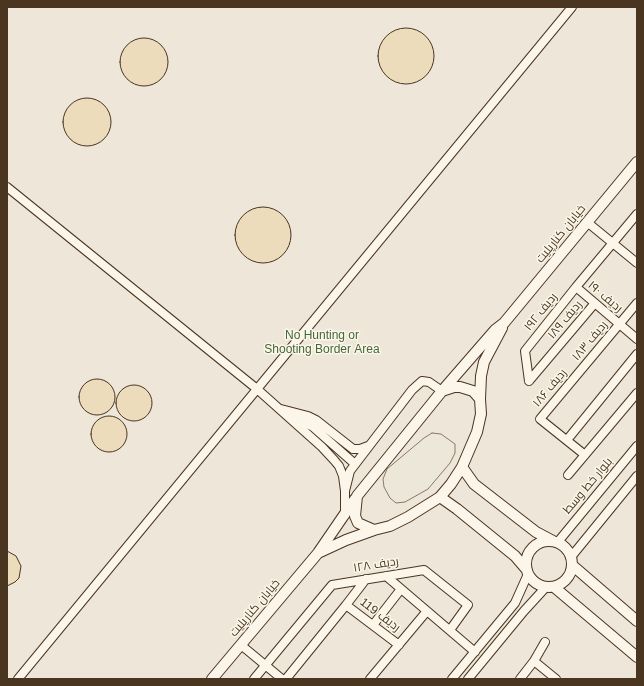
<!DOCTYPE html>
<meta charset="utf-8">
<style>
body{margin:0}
#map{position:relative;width:644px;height:686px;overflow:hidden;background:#fbf6e9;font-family:Helvetica,sans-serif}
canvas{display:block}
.frame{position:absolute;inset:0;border:8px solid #4a3520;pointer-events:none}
</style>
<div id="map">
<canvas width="644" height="686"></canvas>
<div class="frame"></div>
</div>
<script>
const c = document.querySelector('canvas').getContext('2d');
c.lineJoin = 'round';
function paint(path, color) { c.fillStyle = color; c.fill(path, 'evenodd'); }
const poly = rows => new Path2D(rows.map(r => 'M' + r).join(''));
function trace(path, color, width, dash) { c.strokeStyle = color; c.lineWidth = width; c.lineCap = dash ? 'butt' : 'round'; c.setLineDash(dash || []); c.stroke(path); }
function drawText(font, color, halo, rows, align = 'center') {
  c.font = font + ' Helvetica,Cairo,sans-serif'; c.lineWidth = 3; c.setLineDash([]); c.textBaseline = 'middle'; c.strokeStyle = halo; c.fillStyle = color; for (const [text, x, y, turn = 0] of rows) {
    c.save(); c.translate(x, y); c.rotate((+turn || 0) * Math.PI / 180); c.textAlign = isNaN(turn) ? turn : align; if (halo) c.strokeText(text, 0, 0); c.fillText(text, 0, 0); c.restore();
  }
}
const green = poly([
 [7,7,637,7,637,679,7,679,7,7]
]);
const parking = poly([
 [432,433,441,434,455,444,455,453,450,463,428,489,405,502,396,503,390,498,384,487,383,479,387,469,424,438,432,433]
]);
const building = poly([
 '378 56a28 28 0 1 1 56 0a28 28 0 1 1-56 0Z',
 '120 62a24 24 0 1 1 48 0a24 24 0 1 1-48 0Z',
 '63 122a24 24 0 1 1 48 0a24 24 0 1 1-48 0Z',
 '235 235a28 28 0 1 1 56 0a28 28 0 1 1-56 0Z',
 '79 397a18 18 0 1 1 36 0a18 18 0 1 1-36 0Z',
 '116 403a18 18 0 1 1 36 0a18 18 0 1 1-36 0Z',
 '91 434a18 18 0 1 1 36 0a18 18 0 1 1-36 0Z',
 [7,551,16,556,21,566,19,578,15,582,7,586,7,551]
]);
const minor = poly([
 [7,187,257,389,322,447,334,460,339,466,343,476,345,491],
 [587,222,637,263],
 [576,287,637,339],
 [529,381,525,351,576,287,637,214],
 [529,381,595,303],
 [281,409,308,416,316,420,353,449,360,449,368,446],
 [294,417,313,427,355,464],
 [567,440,637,354],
 [585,455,540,419,637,303],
 [568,475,637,393],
 [345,515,345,491,350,471,412,390,422,381,429,382,442,391],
 [557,543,637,446],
 [571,557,637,476],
 [386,576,475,652],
 [346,605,399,645],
 [373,625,401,589],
 [241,645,282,679],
 [534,661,556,679],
 [18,679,572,7],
 [254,679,332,585,424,570,468,605,450,630],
 [286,679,346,605,366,579],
 [370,679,427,611],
 [452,679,515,603,528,574],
 [468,679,524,611,546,587],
 [520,679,534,661,545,642]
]);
const major = poly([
 [442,391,454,387,460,387,473,391,480,399,481,414,477,432,462,467,451,484,440,497,408,517,390,526,374,530,358,523,355,516,357,496,442,391,495,330,504,323,637,162],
 [480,399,481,376,484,362,502,328],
 [462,467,474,484,536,532,553,541],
 [440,497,457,509,515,556,527,570],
 '526 564a23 23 0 1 1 46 0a23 23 0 1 1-46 0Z',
 [318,553,346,540,374,530],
 [572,565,637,621],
 [554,587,637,657],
 [212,679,318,553,355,499]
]);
const streetNames = [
 ["خیابان کنارپلیت",561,234,-51],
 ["ردیف ۱۹۰",605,297,40],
 ["ردیف ۱۹۲",541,312,-51],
 ["ردیف ۱۸۹",565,320,-50],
 ["ردیف ۱۸۳",590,341,-50],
 ["ردیف ۱۸۶",550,388,-50],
 ["بلوار خط وسط",588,486,-50],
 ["ردیف ۱۲۸",376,565,-9],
 ["خیابان کنارپلیت",255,608,-50],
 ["ردیف 119",380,615,37]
];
const parkNames = [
 ["No Hunting or",322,336],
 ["Shooting Border Area",322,350]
];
paint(green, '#ede6d9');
trace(green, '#887966', 1);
paint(parking, '#ede7d9');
trace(parking, '#887966', 1);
paint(building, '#ecdcbc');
trace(building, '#4a3520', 1);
trace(minor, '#4a3520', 10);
trace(major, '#4a3520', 12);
trace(minor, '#fbf6e9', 8);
trace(major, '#fbf6e9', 10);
drawText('12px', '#4a3520', '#fbf6e9', streetNames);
drawText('12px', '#436837', '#fbf6e9', parkNames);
</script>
